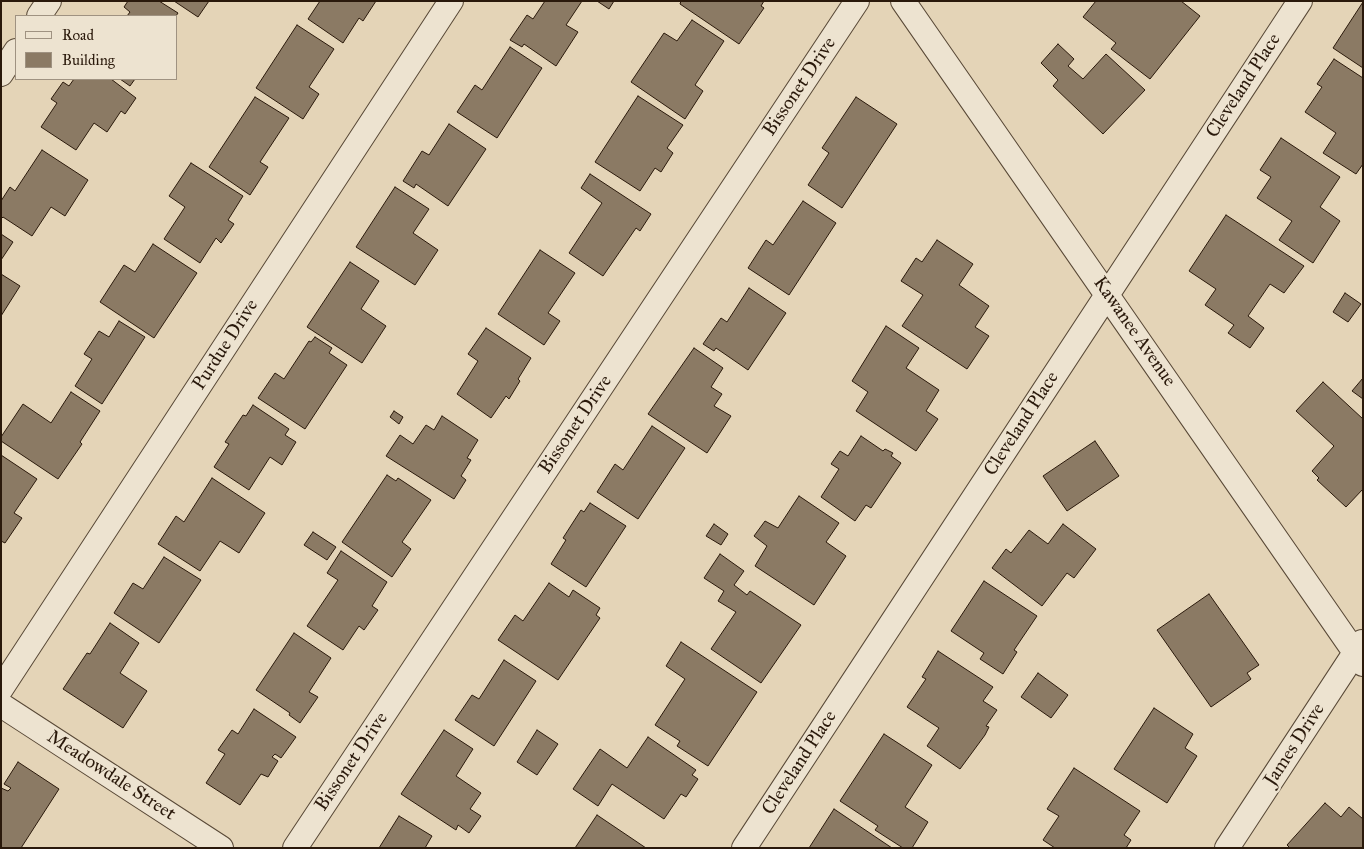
<!DOCTYPE html>
<style>
body{margin:0}
#map{position:relative;width:1364px;height:849px;overflow:hidden;background:#e4d4b7;font-family:"IM FELL Great Primer",serif}
canvas{display:block}
.frame{position:absolute;inset:0;border:2px solid #2a190b;pointer-events:none}
.legend{position:absolute;left:15px;top:15px;width:162px;height:65px;box-sizing:border-box;background:#ede3d0;border:1px solid #9f9281;margin:0;padding:6px 9px;list-style:none;font-size:15px;color:#2a190b}
.legend li{display:flex;align-items:center;gap:10px;height:25px}
.legend b{width:25px;border:1px solid #9f9281}
</style>
<div id="map">
<canvas width="1364" height="849"></canvas>
<div class="frame"></div>
<ul class="legend">
<li><b style="height:6px;background:#ede3d0"></b>Road</li>
<li><b style="height:14px;background:#8b7a64"></b>Building</li>
</ul>
</div>
<script>
const c = document.querySelector('canvas').getContext('2d');
c.lineJoin = 'round';
function paint(path, color) { c.fillStyle = color; c.fill(path, 'evenodd'); }
const poly = rows => new Path2D(rows.map(r => 'M' + r).join(''));
function trace(path, color, width, dash) { c.strokeStyle = color; c.lineWidth = width; c.lineCap = dash ? 'butt' : 'round'; c.setLineDash(dash || []); c.stroke(path); }
function drawText(font, color, halo, rows, align = 'center') {
  c.font = font + ' "IM FELL Great Primer",serif'; c.lineWidth = 4.5; c.setLineDash([]); c.textBaseline = 'middle'; c.strokeStyle = halo; c.fillStyle = color; for (const [text, x, y, turn = 0] of rows) {
    c.save(); c.translate(x, y); c.rotate((+turn || 0) * Math.PI / 180); c.textAlign = isNaN(turn) ? turn : align; if (halo) c.strokeText(text, 0, 0); c.fillText(text, 0, 0); c.restore();
  }
}
const building = poly([
 [128,1,159,1,178,13,176,16,127,16,130,12,124,7,128,1],
 [174,1,209,1,198,17,174,1],
 [320,1,376,1,363,21,359,18,343,43,308,19,320,1],
 [545,1,582,1,566,25,578,32,556,66,524,44,522,47,510,40,527,15,533,19,545,1],
 [597,1,614,1,609,9,597,1],
 [681,1,764,1,761,6,764,8,739,44,680,4,681,1],
 [1096,1,1181,1,1200,16,1150,79,1111,49,1116,43,1083,17,1096,1],
 [1363,2,1363,68,1333,48,1363,2],
 [692,20,724,41,695,85,703,91,685,119,631,82,664,33,677,41,692,20],
 [297,25,334,49,309,87,319,94,303,119,256,88,297,25],
 [1058,44,1074,59,1068,66,1083,79,1106,54,1145,90,1103,134,1053,86,1058,80,1041,63,1058,44],
 [510,47,542,68,497,138,457,112,475,85,482,90,510,47],
 [1334,59,1363,78,1363,164,1356,174,1323,153,1336,133,1305,112,1322,87,1317,84,1334,59],
 [74,79,111,79,136,98,125,114,121,111,107,132,94,123,76,150,41,127,57,103,51,99,63,82,69,86,74,79],
 [120,79,135,79,130,86,120,79],
 [638,96,683,125,667,148,673,153,661,172,655,168,640,191,595,162,638,96],
 [255,97,289,118,260,162,268,167,250,195,209,167,255,97],
 [856,97,897,124,842,208,808,185,829,153,822,148,856,97],
 [449,124,486,149,448,206,416,184,414,188,403,181,422,151,429,155,449,124],
 [1281,138,1340,177,1320,207,1340,221,1313,263,1279,240,1292,221,1257,198,1271,177,1260,170,1281,138],
 [42,150,88,180,65,216,51,207,32,236,3,217,1,219,1,201,10,187,15,191,42,150],
 [191,163,243,196,228,220,234,224,221,243,216,238,200,263,164,239,185,207,169,196,191,163],
 [590,174,651,214,640,231,636,228,603,276,569,253,602,203,581,188,590,174],
 [395,187,429,209,413,233,438,250,415,285,356,247,395,187],
 [803,201,836,223,789,295,748,268,766,240,773,245,803,201],
 [1226,215,1304,266,1284,293,1270,284,1248,316,1264,328,1250,348,1228,333,1234,325,1205,305,1216,289,1189,271,1226,215],
 [1,234,13,242,1,260,1,234],
 [937,240,973,264,959,285,989,306,975,327,989,336,967,369,902,326,923,295,901,281,916,258,922,262,937,240],
 [153,244,197,273,154,338,100,302,124,265,135,272,153,244],
 [540,250,575,273,548,313,560,321,544,345,498,314,540,250],
 [350,262,379,281,361,309,386,326,362,363,307,327,350,262],
 [1,274,20,286,1,316,1,274],
 [749,288,786,313,748,370,716,348,714,351,703,344,721,318,727,322,749,288],
 [1345,293,1361,304,1348,322,1333,312,1345,293],
 [119,321,145,337,102,404,75,386,92,359,84,354,99,331,109,337,119,321],
 [886,326,919,348,906,368,939,390,926,411,938,419,916,451,856,411,868,392,852,381,886,326],
 [486,328,531,358,518,379,520,381,509,399,506,396,491,418,457,394,478,361,468,354,486,328],
 [315,337,332,348,329,353,347,365,305,429,258,398,275,373,284,379,309,341,311,342,315,337],
 [694,348,723,368,711,387,722,394,714,406,731,416,707,453,648,414,694,348],
 [1363,378,1363,399,1352,391,1363,378],
 [1323,382,1363,419,1363,489,1346,507,1317,480,1319,478,1312,471,1334,446,1296,411,1323,382],
 [71,392,100,411,80,442,82,444,58,479,1,441,1,437,23,404,51,423,71,392],
 [253,405,289,429,285,435,296,442,282,465,270,457,249,490,214,467,229,444,225,442,243,415,246,416,253,405],
 [394,411,403,417,399,424,390,417,394,411],
 [442,416,478,440,467,458,471,460,461,476,466,480,454,499,386,456,400,435,413,444,426,425,434,430,442,416],
 [652,426,685,448,638,519,597,492,615,464,623,470,652,426],
 [861,436,883,451,885,449,893,453,891,456,901,463,871,508,866,505,855,521,821,497,839,469,831,464,840,451,848,456,861,436],
 [1095,441,1119,476,1067,511,1043,476,1095,441],
 [1,455,37,479,14,513,22,518,5,543,1,541,1,455],
 [387,475,396,481,398,478,431,500,402,542,411,549,392,577,342,542,387,475],
 [212,478,265,513,239,553,220,541,200,571,158,544,176,516,184,522,212,478],
 [799,496,839,523,826,542,846,556,814,605,755,566,767,546,754,536,765,521,778,528,799,496],
 [590,503,626,526,586,587,551,564,566,540,563,538,581,510,584,512,590,503],
 [714,524,728,534,721,545,706,536,714,524],
 [1063,524,1096,549,1074,578,1067,573,1042,606,992,568,1006,549,1011,553,1029,530,1048,544,1063,524],
 [313,532,336,547,327,560,304,545,313,532],
 [341,551,387,582,372,606,378,610,364,630,359,626,343,650,307,626,338,580,327,573,341,551],
 [720,554,744,571,734,585,747,595,750,591,801,625,761,683,711,649,736,612,718,601,724,591,704,578,720,554],
 [164,557,201,580,159,643,114,613,133,583,143,589,164,557],
 [984,581,1037,616,1014,650,1017,652,1003,674,980,659,984,653,951,631,984,581],
 [549,583,569,597,573,590,600,608,596,615,600,618,558,680,498,640,515,615,523,621,549,583],
 [1209,594,1259,665,1247,673,1251,679,1211,707,1157,630,1209,594],
 [110,623,139,643,120,673,147,691,123,728,63,689,87,653,90,654,110,623],
 [294,633,331,658,309,692,318,697,300,723,289,715,290,713,256,690,294,633],
 [681,642,757,692,708,766,677,746,680,741,655,725,685,679,666,666,681,642],
 [938,651,993,687,983,701,997,710,986,726,989,727,985,735,960,769,927,746,939,728,907,707,926,679,922,677,938,651],
 [504,660,536,681,494,746,455,720,472,695,479,699,504,660],
 [1038,673,1068,695,1051,718,1021,697,1038,673],
 [1154,708,1193,734,1185,748,1197,756,1167,803,1114,769,1154,708],
 [254,709,296,737,281,758,275,754,272,757,278,761,268,777,261,774,240,805,206,783,225,754,218,750,232,730,238,734,254,709],
 [444,730,473,749,456,776,481,793,470,809,481,816,469,833,458,825,456,830,401,794,444,730],
 [537,730,558,744,537,775,517,762,537,730],
 [884,734,932,765,905,807,928,822,912,848,903,848,875,830,878,826,840,801,884,734],
 [648,737,696,770,692,775,698,779,686,797,681,794,664,819,612,784,598,806,573,789,600,749,627,768,648,737],
 [18,762,59,789,21,848,1,848,1,788,8,791,11,788,4,784,18,762],
 [1074,768,1140,811,1124,835,1131,840,1126,848,1055,848,1043,840,1059,816,1047,809,1074,768],
 [1325,803,1341,817,1349,807,1363,819,1363,848,1290,848,1287,845,1325,803],
 [834,809,892,848,809,848,834,809],
 [597,815,646,848,575,848,597,815],
 [399,816,432,836,425,848,379,848,399,816]
]);
const minor = poly([
 [903,1,1363,664],
 [39,16,49,1],
 [1,74,16,51],
 [1,689,451,1],
 [1,705,221,848],
 [295,848,857,1],
 [744,848,1300,1],
 [1227,848,1362,642]
]);
const streetNames = [
 ["Cleveland Place",1244,86,-57],
 ["Bissonet Drive",800,87,-56],
 ["Kawanee Avenue",1134,332,55],
 ["Purdue Drive",226,345,-57],
 ["Cleveland Place",1022,424,-57],
 ["Bissonet Drive",576,425,-56],
 ["James Drive",1295,745,-57],
 ["Bissonet Drive",352,762,-56],
 ["Cleveland Place",800,763,-57],
 ["Meadowdale Street",111,776,33]
];
paint(building, '#8b7a64');
trace(building, '#2a190b', 1);
trace(minor, '#584836', 26);
trace(minor, '#ede3d0', 24);
drawText('19px', '#2a190b', '#ede3d0', streetNames);
</script>
